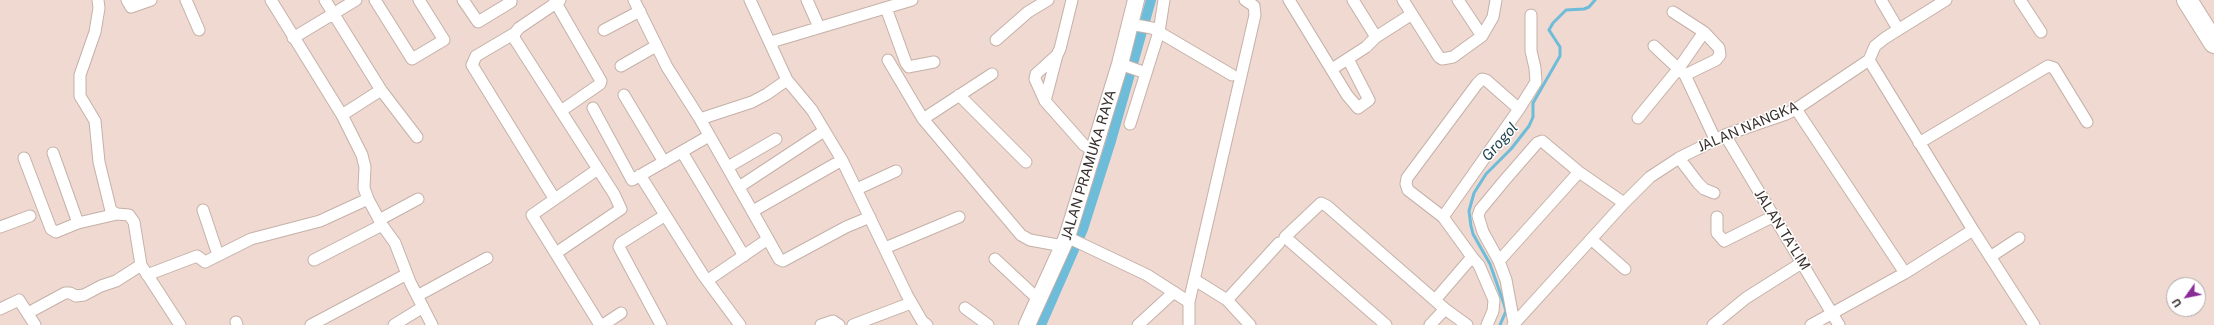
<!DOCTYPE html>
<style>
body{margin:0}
#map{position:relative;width:2214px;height:325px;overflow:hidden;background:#efd9d1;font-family:"Public Sans",sans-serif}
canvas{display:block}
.north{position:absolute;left:2166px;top:277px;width:40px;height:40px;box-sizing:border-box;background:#fff;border:1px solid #afacab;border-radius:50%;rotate:237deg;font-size:11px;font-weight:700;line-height:16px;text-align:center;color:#38302d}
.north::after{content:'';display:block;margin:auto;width:14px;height:18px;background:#8a2c96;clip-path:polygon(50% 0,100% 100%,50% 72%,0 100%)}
</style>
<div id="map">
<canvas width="2214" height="325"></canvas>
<div class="north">U</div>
</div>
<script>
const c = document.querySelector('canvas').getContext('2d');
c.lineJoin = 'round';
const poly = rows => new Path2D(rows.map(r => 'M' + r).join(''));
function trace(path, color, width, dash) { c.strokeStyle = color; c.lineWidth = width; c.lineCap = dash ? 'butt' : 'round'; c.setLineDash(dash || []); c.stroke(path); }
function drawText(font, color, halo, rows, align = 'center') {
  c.font = font + ' "Public Sans",sans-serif'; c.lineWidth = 3; c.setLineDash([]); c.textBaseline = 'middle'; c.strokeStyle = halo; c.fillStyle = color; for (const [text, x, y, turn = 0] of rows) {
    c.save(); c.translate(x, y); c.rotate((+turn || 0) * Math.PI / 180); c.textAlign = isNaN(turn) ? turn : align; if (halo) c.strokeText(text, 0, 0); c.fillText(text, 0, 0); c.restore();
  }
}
const stream = poly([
 [1500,325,1506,311,1504,304,1490,264,1473,234,1471,226,1469,211,1474,193,1486,174,1511,149,1529,126,1533,117,1533,103,1560,56,1560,47,1549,30,1553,23,1566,10,1584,9,1589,7,1595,0]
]);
const canal = poly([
 [1041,325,1083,229,1111,141,1151,0]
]);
const street = poly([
 [98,0,99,8,95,32,80,75,80,96,95,121,99,162,111,211,117,214,129,215,134,222,141,265,180,325],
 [127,0,131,7,151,0],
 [186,0,199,30],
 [271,0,342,115,362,155,365,167,364,188,368,199,382,225,395,243,410,282,432,325],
 [325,0,381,90,417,137],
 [375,0,412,59,444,40,419,0],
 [463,0,478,22,511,2,511,0],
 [555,0,556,3,519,28,515,33,514,38,614,194,621,209,556,253],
 [560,0,556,3,601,81,600,84,561,111],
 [634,0,667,67,700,119,768,239,708,280],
 [750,0,787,80,812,110,842,160,907,295,922,321,927,325],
 [807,0,819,27],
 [1072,0,1060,49,1057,55,1036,74,1035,79,1045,101,1084,145,1094,151],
 [1289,0,1347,95,1358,108,1369,100,1348,59],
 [1403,0,1439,57,1442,59,1453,57,1482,36,1493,17,1496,0],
 [1458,0,1482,36],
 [1881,0,1898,29],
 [2020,0,2041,32],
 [886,8,906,63,909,67,913,66,934,62],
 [1673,12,1704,32,1719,48,1720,55,1716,60,1685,75],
 [1130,24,1152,28,1232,75],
 [604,30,640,11],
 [515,33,476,56,472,65,554,198],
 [1376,37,1412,14],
 [293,38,356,0],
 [996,40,1028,12,1048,0],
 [771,42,912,0],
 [1654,46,1685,75,1715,139],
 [888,60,923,119,1021,235,1030,240,1063,246],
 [1120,64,1146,73],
 [621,66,656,46],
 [1332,69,1366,47,1376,37,1353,0],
 [624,95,664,162],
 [959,95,1026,162],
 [1045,101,1057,55],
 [593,108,632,180,709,136],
 [1519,109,1536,82,1535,68,1531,51,1531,15],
 [1796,109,1905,273],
 [342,115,381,90],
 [1638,118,1679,68,1704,32],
 [700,119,752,102,767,94,787,80],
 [923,119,992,74],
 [1130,124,1159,32,1164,0],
 [1725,135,1839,325],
 [1919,143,2048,66,2054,68,2087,122],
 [682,152,744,256],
 [53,153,78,223,117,214],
 [24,158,51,229,56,232,78,223],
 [1679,158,1698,183,1704,189,1714,193],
 [728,167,776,139],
 [598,169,532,215,600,325],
 [640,175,703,275,740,325],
 [739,187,824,131],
 [857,189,896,171],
 [203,210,218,255],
 [753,211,842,160],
 [1717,217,1717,233,1724,241,1774,216],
 [379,220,418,199],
 [0,227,30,216],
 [1973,230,2034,325],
 [1067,237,1147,275,1189,302],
 [768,239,779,259,783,261,846,227,870,217],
 [1591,239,1625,269],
 [885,248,959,217],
 [1472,257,1479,265,1494,300,1493,311,1487,325],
 [1990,257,2019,238],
 [995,259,1039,300],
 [314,260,382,225],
 [1499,261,1579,172],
 [147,275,197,256,205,262,251,239,320,221,368,199],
 [1195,280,1227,300,1250,325],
 [417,296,487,258],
 [1227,300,1279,243],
 [1435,300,1472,257,1443,217,1408,190,1406,184,1407,178,1477,84,1482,79,1486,80,1519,109,1443,217],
 [965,308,988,325],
 [0,309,19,300,35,325],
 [28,313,65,293,70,293,76,296,84,295,101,286,116,281,141,265],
 [236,322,237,325],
 [1514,323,1506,280,1499,261,1483,232,1478,216,1480,210,1504,181,1537,143,1542,141,1579,172,1624,203],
 [311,325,407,274],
 [394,325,423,307],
 [603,325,621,313],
 [661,325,619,247,621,243,664,216],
 [821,325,833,321,839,325],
 [853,325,911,303],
 [1138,325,1174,292],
 [1189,325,1189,302,1255,15,1254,6,1245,0],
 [1386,325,1285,237,1321,203,1327,206,1445,309,1467,325],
 [1430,325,1445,309],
 [1513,325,1624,203,1650,177,1679,158,1725,135,1786,114,1796,109,1869,60,1875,46,1885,38,1946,0],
 [1713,325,1746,298,1803,262],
 [1811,325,1905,273,1973,230,1869,60]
]);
const secondary = poly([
 [1027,325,1067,237,1120,64,1136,0]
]);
const highway = poly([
 [2187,0,2214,43]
]);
const streetNames = [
 ["JALAN NANGKA",1748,127,-23],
 ["JALAN PRAMUKA RAYA",1089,165,-73],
 ["JALAN TA'LIM",1782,230,58]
];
const waterNames = [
 ["Grogol",1500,142,-48]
];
trace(stream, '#6dbcd9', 3);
trace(canal, '#6dbcd9', 10);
trace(street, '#c5b1a8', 13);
trace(secondary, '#c5b1a8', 18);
trace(highway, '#c5b1a8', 22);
trace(street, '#fff', 11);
trace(secondary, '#fff', 16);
trace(highway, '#fff', 20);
drawText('14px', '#38302d', '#fff', streetNames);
drawText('italic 15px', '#1f4350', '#fff', waterNames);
</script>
